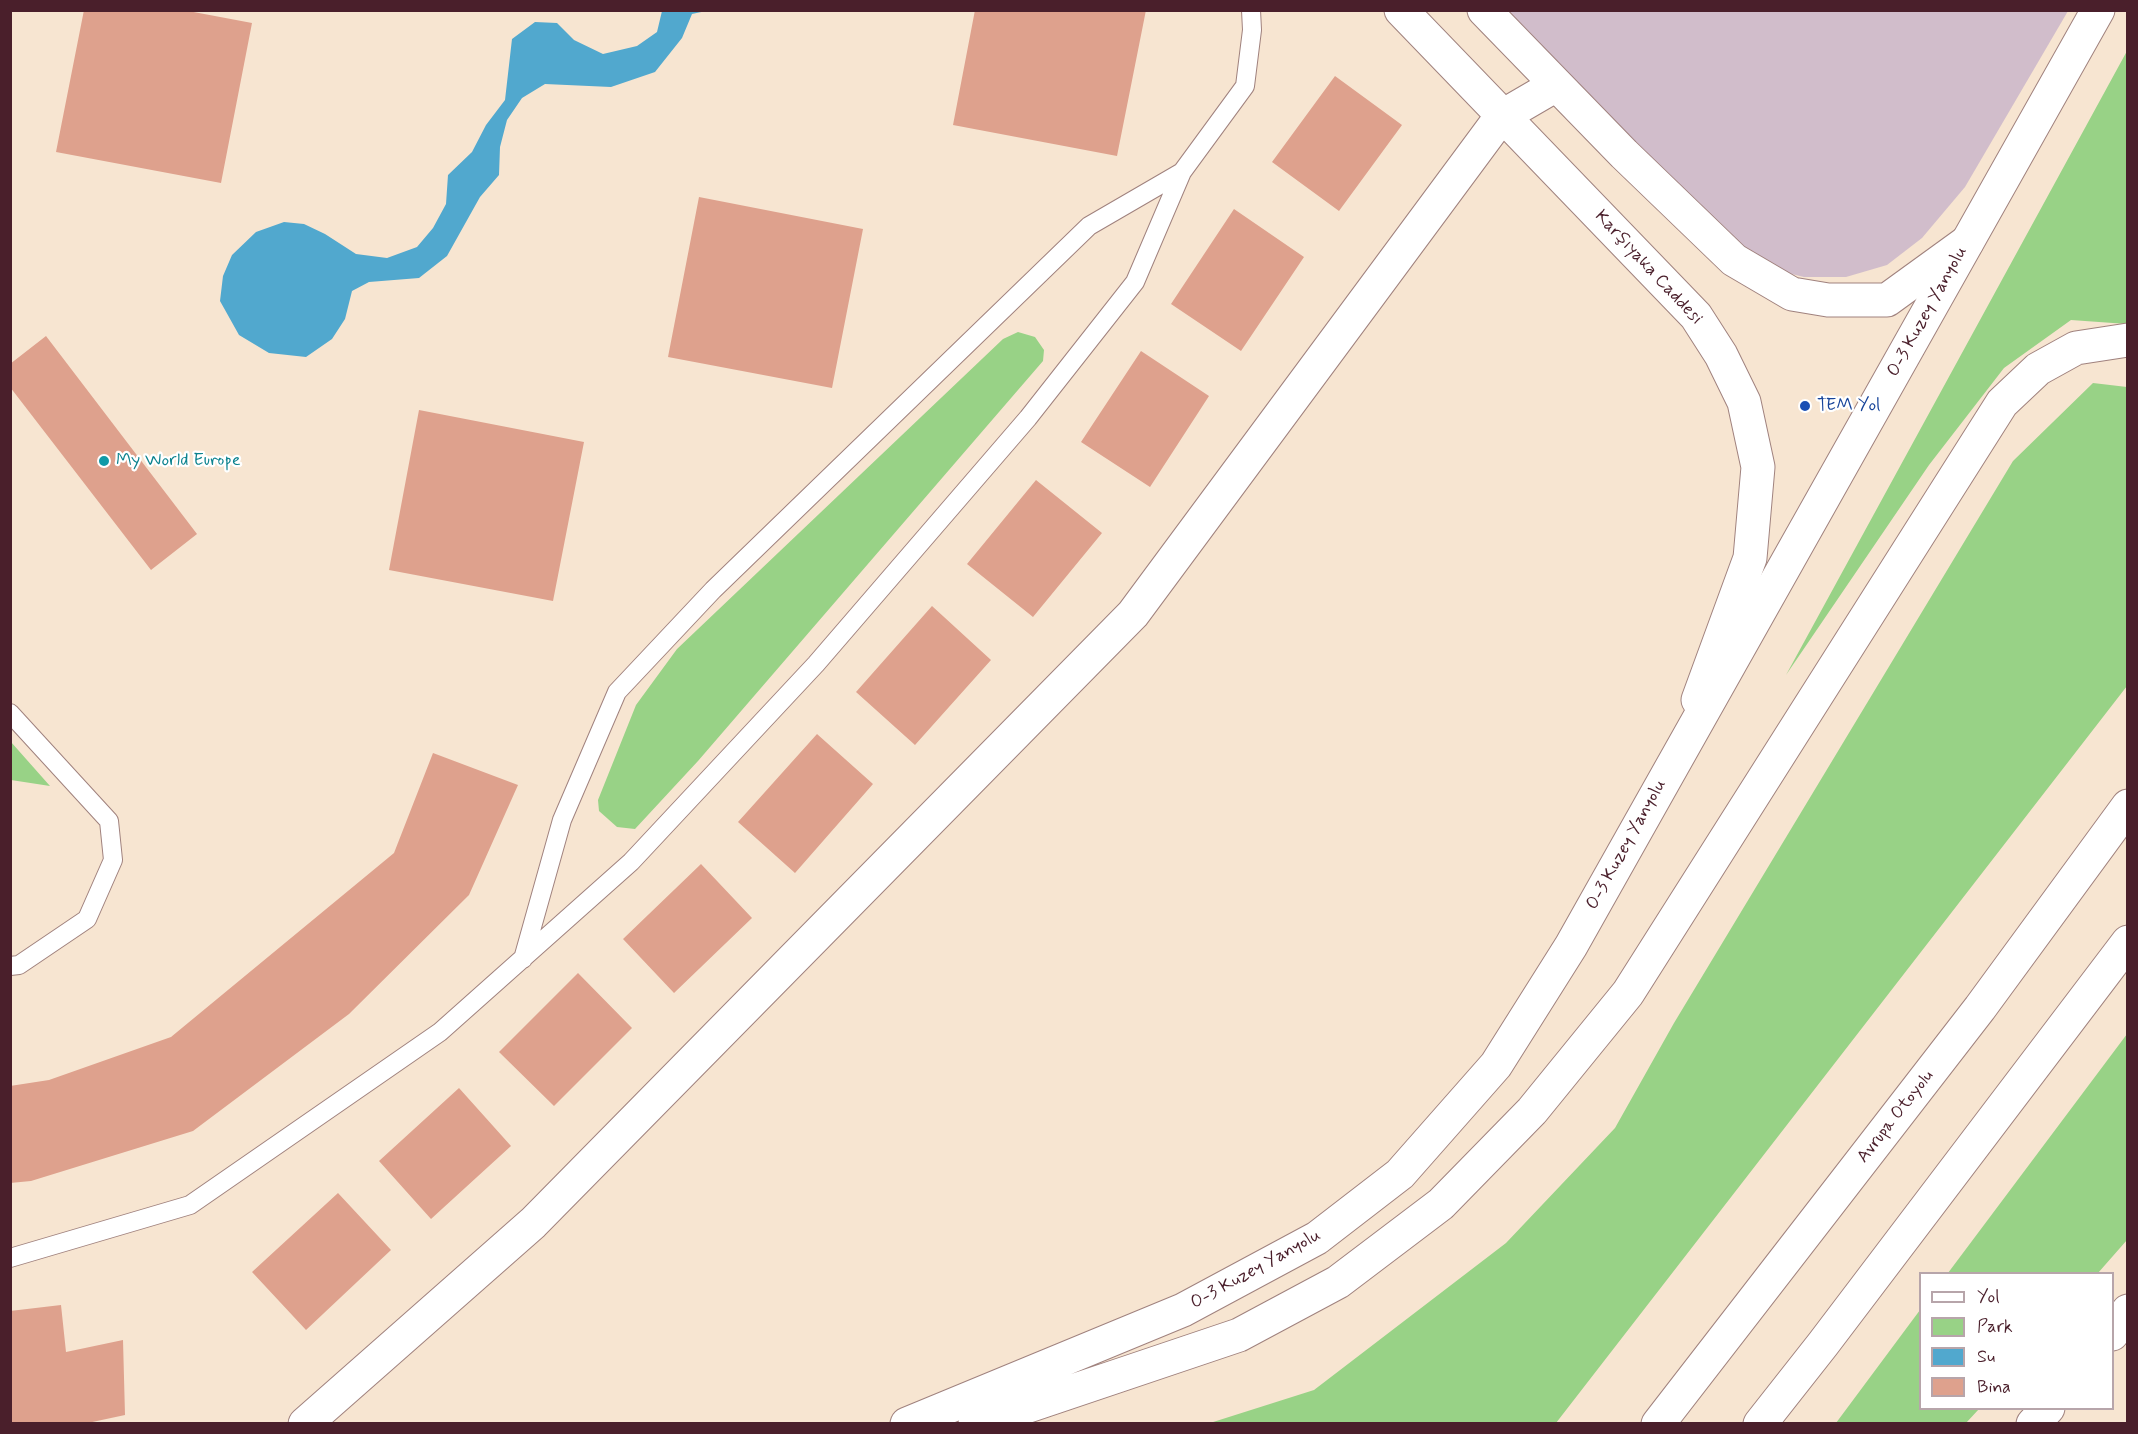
<!DOCTYPE html>
<meta charset="utf-8">
<style>
body{margin:0}
#map{position:relative;width:2138px;height:1434px;overflow:hidden;background:#f7e5d1;font-family:Mynerve,sans-serif}
canvas{display:block}
.frame{position:absolute;inset:0;border:12px solid #4a1f2b;pointer-events:none}
.legend{position:absolute;left:1919px;top:1272px;width:195px;height:138px;box-sizing:border-box;background:#fff;border:2px solid #b7a5aa;margin:0;padding:8px 10px;list-style:none;font-size:18px;color:#4a1f2b}
.legend li{display:flex;align-items:center;gap:12px;height:30px}
.legend b{width:30px;border:2px solid #b7a5aa}
</style>
<div id="map">
<canvas width="2138" height="1434"></canvas>
<div class="frame"></div>
<ul class="legend">
<li><b style="height:8px;background:#fff"></b>Yol</li>
<li><b style="height:16px;background:#98d286"></b>Park</li>
<li><b style="height:16px;background:#51a8ce"></b>Su</li>
<li><b style="height:16px;background:#dea18d"></b>Bina</li>
</ul>
</div>
<script>
const c = document.querySelector('canvas').getContext('2d');
c.lineJoin = 'round';
function paint(path, color) { c.fillStyle = color; c.fill(path, 'evenodd'); }
const poly = rows => new Path2D(rows.map(r => 'M' + r).join(''));
function trace(path, color, width, dash) { c.strokeStyle = color; c.lineWidth = width; c.lineCap = dash ? 'butt' : 'round'; c.setLineDash(dash || []); c.stroke(path); }
function drawText(font, color, halo, rows, align = 'center') {
  c.font = font + ' Mynerve,sans-serif'; c.lineWidth = 4.5; c.setLineDash([]); c.textBaseline = 'middle'; c.strokeStyle = halo; c.fillStyle = color; for (const [text, x, y, turn = 0] of rows) {
    c.save(); c.translate(x, y); c.rotate((+turn || 0) * Math.PI / 180); c.textAlign = isNaN(turn) ? turn : align; if (halo) c.strokeText(text, 0, 0); c.fillText(text, 0, 0); c.restore();
  }
}
const industrial = poly([
 [1508,11,2068,11,1965,187,1922,238,1887,265,1846,277,1804,277,1755,265]
]);
const green = poly([
 [2127,51,2127,324,2071,320,2004,368,1929,465,1786,675],
 [1018,332,1035,337,1044,350,1043,361,698,761,635,829,617,827,599,811,598,800,636,705,677,649,1003,339],
 [2093,383,2127,387,2127,686,1556,1423,1210,1423,1314,1390,1506,1243,1615,1128,1674,1023,2013,461],
 [10,742,11,742,50,786,11,780],
 [2127,1034,2127,1240,2098,1273,1948,1273],
 [1920,1310,1920,1408,1979,1409,1966,1423,1836,1423]
]);
const water = poly([
 [662,11,706,11,692,14,682,38,655,72,611,87,545,84,522,98,507,120,500,147,499,175,480,197,447,256,419,278,369,282,352,291,345,319,332,339,306,357,269,353,239,335,220,301,223,276,232,255,256,232,284,222,304,224,325,234,356,254,387,258,417,247,433,228,446,204,448,175,472,152,486,125,505,100,512,39,535,22,557,23,574,40,603,54,637,46,657,32]
]);
const building = poly([
 [84,10,183,10,252,23,221,183,56,152],
 [975,10,1146,10,1117,156,953,125],
 [1335,76,1402,125,1339,211,1272,162],
 [699,197,863,229,832,388,668,357],
 [1234,209,1304,257,1241,351,1171,304],
 [46,336,197,534,151,570,10,387,10,364],
 [1141,351,1209,396,1150,487,1081,442],
 [419,410,584,442,553,601,389,570],
 [1036,480,1102,533,1033,617,967,564],
 [932,606,991,660,915,745,856,692],
 [817,734,873,784,795,873,738,822],
 [433,753,518,785,469,895,349,1014,193,1131,31,1181,10,1183,10,1086,49,1080,171,1037,394,853],
 [701,864,752,918,674,993,623,939],
 [578,973,632,1028,554,1106,499,1052],
 [459,1088,511,1146,431,1219,379,1161],
 [338,1193,391,1250,306,1330,252,1272],
 [61,1305,66,1352,123,1340,125,1415,83,1424,10,1424,10,1311]
]);
const service = poly([
 [10,713,109,821,113,860,87,919,19,965,10,966],
 [523,959,562,820,617,692,713,590,1089,226,1182,172],
 [10,1258,190,1205,440,1032,631,862,816,664,1028,418,1135,282,1182,172,1245,86,1252,30,1251,10]
]);
const minor = poly([
 [305,1424,533,1223,1133,614,1501,117,1556,85]
]);
const secondary = poly([
 [1401,10,1696,316,1721,355,1744,402,1758,467,1750,558,1698,700],
 [1484,10,1624,154,1734,260,1792,294,1828,300,1887,300,1967,242]
]);
const primary = poly([
 [2112,1334,2128,1311],
 [907,1424,1183,1310,1317,1238,1400,1174,1496,1065,1571,946,2098,10],
 [975,1424,1239,1335,1338,1282,1441,1204,1532,1111,1628,993,2002,403,2038,369,2076,348,2128,340],
 [2033,1424,2048,1408]
]);
const motorway = poly([
 [1658,1424,1980,1008,2128,806],
 [1760,1424,1823,1344,2128,942]
]);
const markers = [
 [1805,406,6,"#1a4fb4"],
 [104,461,6,"#0f9aa8"]
];
const streetNames = [
 ["Karşıyaka Caddesi",1648,268,47],
 ["O-3 Kuzey Yanyolu",1928,312,-61],
 ["O-3 Kuzey Yanyolu",1627,845,-61],
 ["Avrupa Otoyolu",1896,1117,-52],
 ["O-3 Kuzey Yanyolu",1256,1270,-29]
];
const transitNames = [
 ["TEM Yol",1817,406]
];
const cultureNames = [
 ["My World Europe",116,461]
];
paint(industrial, '#d1bdcb');
paint(green, '#98d286');
paint(water, '#51a8ce');
paint(building, '#dea18d');
trace(service, '#a0827e', 20);
trace(minor, '#a0827e', 35);
trace(secondary, '#a0827e', 35);
trace(primary, '#a0827e', 35);
trace(motorway, '#a0827e', 35);
trace(service, '#fff', 18);
trace(minor, '#fff', 33);
trace(secondary, '#fff', 33);
trace(primary, '#fff', 33);
trace(motorway, '#fff', 33);
for (const [x, y, r, color] of markers) { const dot = new Path2D(); dot.arc(x, y, r, 0, 2 * Math.PI); c.fillStyle = color; c.fill(dot); trace(dot, '#fff', 2); }
drawText('18px', '#4a1f2b', '#fff', streetNames);
drawText('18px', '#164399', '#fff', transitNames, 'left');
drawText('18px', '#0d838f', '#fff', cultureNames, 'left');
</script>
